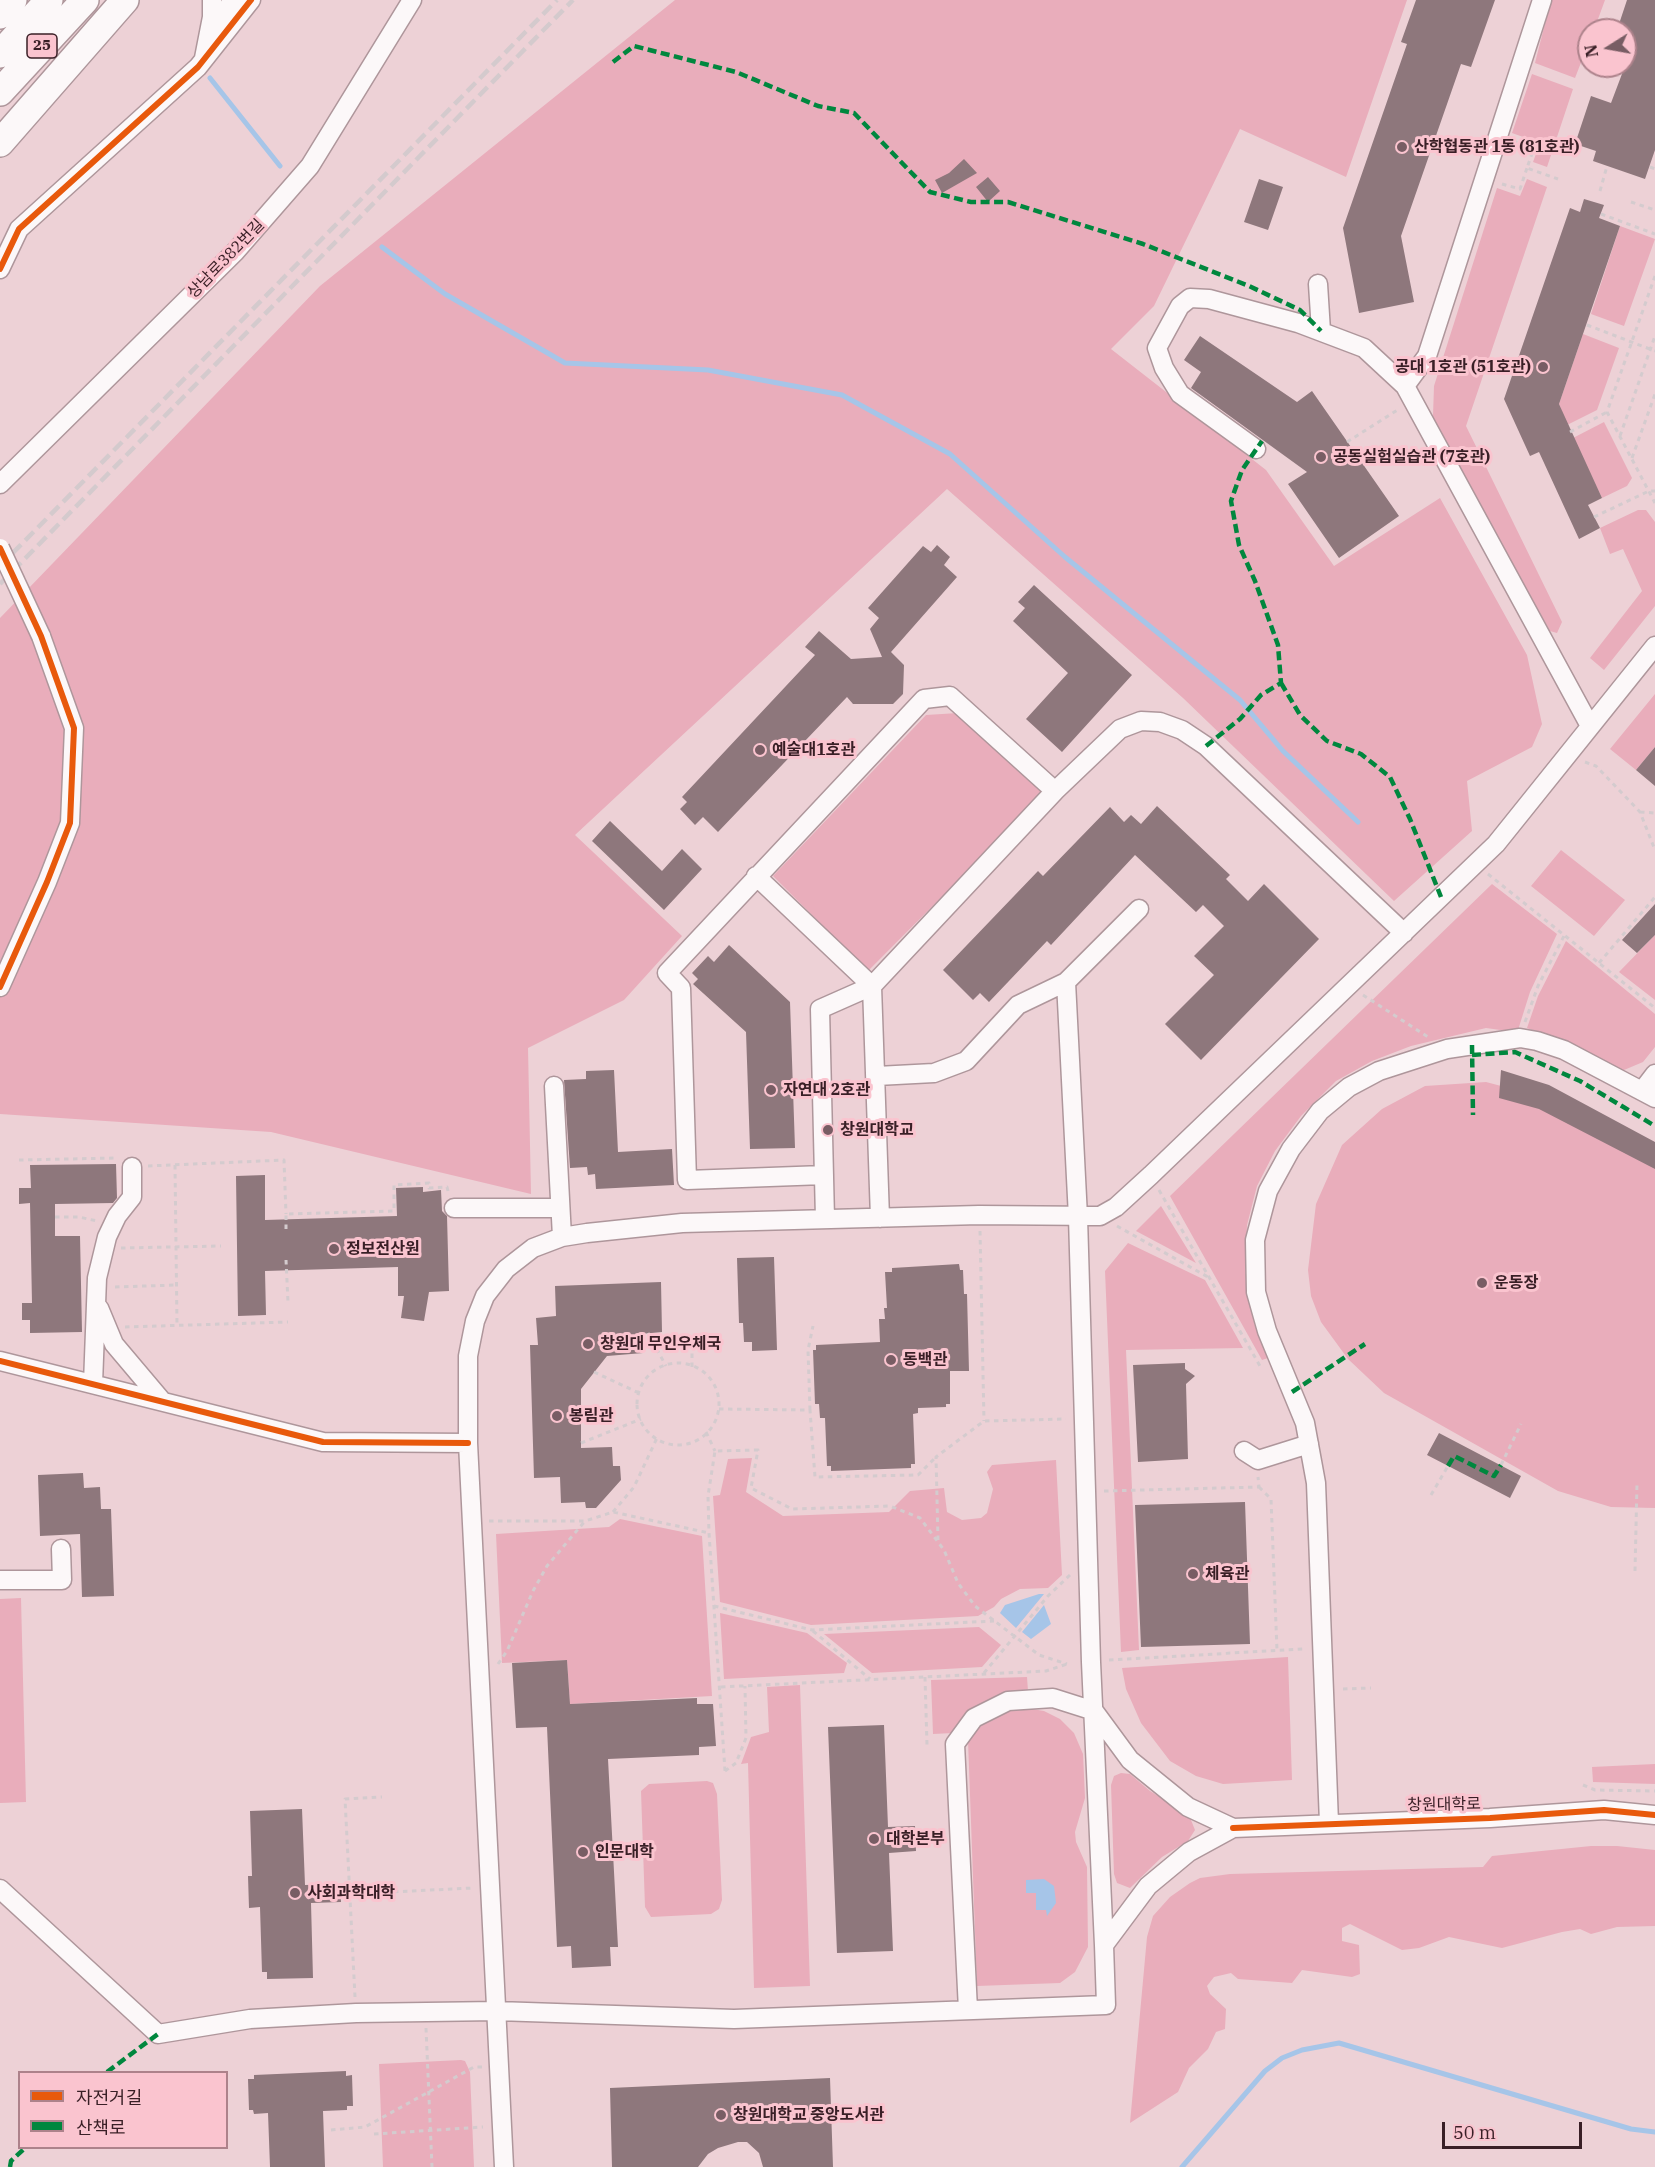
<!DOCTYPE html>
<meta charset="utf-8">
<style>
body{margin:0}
#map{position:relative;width:1655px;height:2167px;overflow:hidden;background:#edd1d6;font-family:"IBM Plex Serif","Noto Sans KR",serif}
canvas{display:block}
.legend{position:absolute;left:18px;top:2071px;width:210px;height:78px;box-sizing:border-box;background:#fac4cf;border:2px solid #ad828b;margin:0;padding:8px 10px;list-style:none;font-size:18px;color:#391f26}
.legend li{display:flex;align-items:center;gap:12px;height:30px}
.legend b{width:30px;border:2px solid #ad828b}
.north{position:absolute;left:1577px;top:18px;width:60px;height:60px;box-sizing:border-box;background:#fac4cf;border:2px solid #ad828b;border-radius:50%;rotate:259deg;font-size:16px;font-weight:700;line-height:24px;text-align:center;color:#391f26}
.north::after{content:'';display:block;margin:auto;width:21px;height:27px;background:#785d64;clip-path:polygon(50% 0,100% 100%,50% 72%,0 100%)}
.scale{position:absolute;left:1442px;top:2122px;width:140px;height:27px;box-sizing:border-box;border:3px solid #391f26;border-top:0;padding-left:8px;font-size:18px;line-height:21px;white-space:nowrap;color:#391f26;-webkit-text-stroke:4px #fac4cf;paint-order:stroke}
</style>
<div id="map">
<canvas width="1655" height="2167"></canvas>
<ul class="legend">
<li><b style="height:8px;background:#e8590c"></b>자전거길</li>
<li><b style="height:8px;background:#00873e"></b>산책로</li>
</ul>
<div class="north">N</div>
<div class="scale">50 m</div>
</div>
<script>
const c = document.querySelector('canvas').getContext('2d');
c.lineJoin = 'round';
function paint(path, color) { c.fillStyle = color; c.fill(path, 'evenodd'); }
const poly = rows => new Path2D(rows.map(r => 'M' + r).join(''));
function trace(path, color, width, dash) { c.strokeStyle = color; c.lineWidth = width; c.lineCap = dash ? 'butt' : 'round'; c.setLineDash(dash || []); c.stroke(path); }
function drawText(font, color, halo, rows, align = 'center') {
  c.font = font + ' "IBM Plex Serif","Noto Sans KR",serif'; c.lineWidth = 6; c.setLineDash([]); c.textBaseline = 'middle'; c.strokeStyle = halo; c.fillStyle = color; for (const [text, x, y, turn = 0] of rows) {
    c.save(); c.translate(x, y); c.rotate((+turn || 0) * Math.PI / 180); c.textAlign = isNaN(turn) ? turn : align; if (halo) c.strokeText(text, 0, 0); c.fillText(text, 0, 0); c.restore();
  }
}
const green = poly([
 [675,0,1407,0,1346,177,1240,129,1154,306,1111,349,1266,470,1334,566,1440,498,1527,655,1542,724,1532,747,1467,781,1472,831,1394,901,1183,698,947,489,575,835,682,936,624,1000,528,1048,531,1194,271,1132,0,1114,0,618,320,286],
 [1551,0,1605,0,1594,30,1589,30,1589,42,1575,78,1535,63],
 [1532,74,1573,89,1547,167,1533,162,1540,143,1512,133],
 [1527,179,1547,187,1466,426,1562,622,1557,633,1550,631,1437,431,1433,416,1434,386,1497,188,1520,196],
 [1620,226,1655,239,1624,326,1591,314],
 [1583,334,1619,348,1597,410,1567,425,1559,404],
 [1604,422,1632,478,1627,486,1602,498,1573,438],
 [1638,510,1646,510,1655,522,1655,606,1604,670,1590,658,1642,591,1623,549,1610,554,1600,528],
 [1655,694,1655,747,1636,770,1610,749],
 [958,713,1047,791,868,971,773,876,926,715],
 [1561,850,1625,900,1594,936,1531,886],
 [1492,884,1557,934,1530,992,1518,1030,1515,1032,1486,1028,1411,1046,1372,1061,1336,1081,1301,1116,1275,1151,1257,1186,1247,1225,1245,1267,1249,1301,1255,1326,1271,1357,1262,1360,1170,1196],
 [1655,935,1655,1000,1619,972],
 [1566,941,1655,1014,1655,1047,1643,1062,1624,1070,1617,1069,1527,1028,1538,996],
 [1486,1082,1539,1096,1655,1159,1655,1508,1611,1507,1558,1491,1384,1393,1348,1359,1321,1322,1311,1296,1308,1270,1316,1204,1342,1145,1382,1109,1425,1086],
 [1161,1206,1196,1263,1136,1231],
 [1128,1243,1205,1280,1243,1348,1126,1350,1139,1650,1121,1652,1105,1271],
 [752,1458,746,1492,783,1516,889,1512,910,1491,944,1488,947,1512,962,1520,981,1518,987,1513,993,1489,987,1472,992,1465,1056,1460,1062,1575,1048,1588,1020,1589,1001,1599,994,1607,978,1616,811,1625,720,1602,713,1496,720,1495,728,1459],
 [620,1519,702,1536,712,1696,570,1704,567,1660,502,1663,496,1534,609,1527],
 [21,1598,26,1802,0,1803,0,1599],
 [720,1613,807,1633,847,1663,844,1673,724,1679],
 [979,1627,1001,1645,982,1667,872,1673,824,1634],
 [1288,1657,1292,1780,1223,1784,1196,1776,1170,1761,1141,1723,1126,1689,1122,1668],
 [1027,1677,1028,1691,1000,1694,968,1712,953,1733,933,1734,931,1680],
 [800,1685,810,1986,754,1988,748,1763,741,1764,751,1737,769,1732,767,1687],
 [1026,1708,1044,1711,1060,1719,1074,1733,1083,1754,1085,1798,1075,1832,1076,1842,1087,1867,1088,1947,1075,1972,1060,1983,977,1986,968,1740,984,1722,1009,1710],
 [1655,1764,1655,1784,1593,1782,1592,1767],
 [1121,1773,1130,1774,1150,1791,1189,1815,1195,1830,1188,1841,1162,1857,1130,1888,1117,1883,1114,1874,1111,1785,1114,1776],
 [707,1781,713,1783,717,1794,722,1900,719,1909,711,1914,651,1917,645,1907,641,1791,649,1784],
 [1591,1846,1617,1846,1655,1850,1655,1926,1617,1927,1591,1934,1580,1929,1562,1932,1502,1948,1449,1937,1419,1948,1402,1950,1350,1924,1342,1928,1342,1941,1359,1945,1360,1974,1352,1977,1302,1970,1292,1983,1238,1979,1231,1973,1214,1977,1207,1986,1210,1994,1226,2009,1225,2029,1216,2032,1208,2049,1189,2068,1178,2092,1130,2123,1147,1937,1153,1916,1170,1897,1190,1883,1200,1878,1230,1874,1483,1867,1492,1856],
 [461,2060,465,2061,470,2072,474,2167,383,2167,379,2064]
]);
const water = poly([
 [1039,1594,1044,1594,1016,1628,1000,1613,1005,1605],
 [1044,1605,1051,1624,1031,1639,1022,1632],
 [1044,1879,1054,1886,1056,1903,1047,1916,1046,1910,1036,1910,1036,1893,1026,1893,1026,1880]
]);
const stream = poly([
 [210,78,280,166],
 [382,247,445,294,565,363,708,370,842,395,950,454,1065,557,1240,700,1283,751,1358,822],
 [1182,2167,1265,2071,1282,2058,1302,2050,1339,2043,1631,2129,1655,2132]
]);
const building = poly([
 [1416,0,1495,0,1471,67,1461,64,1401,236,1414,302,1359,313,1343,228,1407,44,1401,42],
 [1627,0,1655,0,1655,150,1645,179,1593,161,1596,151,1575,144,1591,96,1611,103,1625,66,1625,30,1617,30],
 [964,159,977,173,942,193,935,180,949,173],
 [988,177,1000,191,988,202,976,187],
 [1259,179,1283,187,1268,230,1244,222],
 [1584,199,1604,205,1599,218,1620,226,1559,404,1602,498,1588,505,1600,528,1579,539,1539,452,1530,456,1504,399,1570,208,1580,212],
 [1200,336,1297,402,1312,391,1399,516,1339,558,1288,484,1307,472,1191,388,1201,372,1184,360],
 [937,545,950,557,944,565,957,577,891,652,904,665,903,694,893,704,853,704,847,697,718,832,703,817,695,825,680,809,687,802,682,797,815,655,805,647,819,631,851,659,882,657,870,629,879,618,868,608,923,546,931,552],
 [1034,585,1132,675,1062,752,1026,719,1068,673,1013,621,1025,608,1018,602],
 [1655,747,1655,786,1636,770],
 [1157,806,1230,875,1226,879,1248,901,1264,884,1319,939,1201,1060,1165,1024,1214,975,1194,956,1224,926,1203,905,1196,912,1135,855,1051,945,1047,941,989,1002,980,993,973,1000,943,970,1038,871,1043,876,1110,807,1124,822,1131,815,1141,824],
 [610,821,662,871,682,849,702,869,664,910,592,841],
 [1655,904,1655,935,1637,953,1622,940],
 [729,945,790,1002,795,1148,750,1149,746,1032,693,984,698,979,692,973,708,956,714,962],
 [614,1070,618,1152,672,1149,674,1185,596,1189,595,1174,588,1175,587,1167,570,1168,564,1080,586,1079,586,1071],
 [1501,1070,1549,1085,1655,1142,1655,1169,1539,1109,1499,1098],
 [116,1164,117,1198,113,1203,55,1204,55,1236,80,1236,82,1332,30,1333,30,1320,22,1320,22,1303,32,1303,30,1203,19,1204,19,1188,31,1188,30,1165],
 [265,1175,265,1220,397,1216,396,1188,423,1187,423,1192,441,1190,442,1211,447,1216,449,1291,429,1292,424,1321,401,1318,404,1296,398,1296,398,1267,265,1271,266,1315,238,1316,236,1176],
 [774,1257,777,1350,752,1351,752,1342,744,1342,743,1323,739,1323,737,1258],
 [959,1264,960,1270,963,1270,964,1294,967,1294,969,1371,950,1371,950,1404,946,1404,946,1407,918,1408,918,1413,913,1414,915,1464,911,1464,911,1468,831,1471,831,1466,827,1466,825,1418,820,1418,819,1404,815,1404,813,1350,816,1350,816,1345,880,1342,879,1319,885,1319,884,1308,887,1308,885,1272,892,1272,892,1268],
 [661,1282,662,1332,641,1334,643,1353,607,1356,581,1389,581,1448,612,1447,613,1466,620,1466,621,1480,596,1508,586,1508,585,1502,561,1503,560,1477,534,1478,530,1345,538,1345,536,1318,556,1316,555,1286],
 [1185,1363,1185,1369,1195,1376,1186,1384,1188,1459,1138,1462,1133,1365],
 [1439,1433,1521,1476,1510,1498,1427,1455],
 [83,1473,84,1488,100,1487,101,1509,111,1509,114,1596,82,1597,80,1534,40,1536,38,1475],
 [1245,1502,1250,1644,1141,1647,1135,1505],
 [567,1660,570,1704,697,1698,697,1704,713,1704,716,1746,699,1747,699,1755,608,1759,618,1947,610,1947,611,1966,572,1968,571,1946,557,1947,547,1727,516,1728,512,1663],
 [884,1725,888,1827,915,1826,916,1851,889,1853,893,1951,837,1953,828,1727],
 [302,1809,305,1885,340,1884,341,1902,311,1903,313,1978,267,1979,267,1972,262,1972,260,1907,249,1908,248,1876,252,1876,250,1811],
 [346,2071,346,2076,352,2075,353,2106,347,2106,347,2110,323,2111,325,2167,270,2167,268,2113,254,2114,253,2110,249,2110,248,2079,254,2079,254,2075],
 [830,2078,833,2167,763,2167,759,2153,747,2142,738,2142,718,2148,708,2154,698,2167,612,2167,610,2088]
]);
const path = poly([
 [1513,141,1534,148,1527,168,1558,179],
 [1650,167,1655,169],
 [1502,184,1520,189,1527,168],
 [1600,191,1607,166],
 [1631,202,1655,210],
 [1601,214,1655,234],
 [1655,276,1607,412,1655,503],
 [1587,325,1655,351],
 [1570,432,1607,412],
 [1620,436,1655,336],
 [1347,442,1399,409],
 [1632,458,1655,394],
 [1594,517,1649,491,1655,491],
 [1585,762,1596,766,1640,812,1655,850],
 [1640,812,1655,813],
 [1488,874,1655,1008],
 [1599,963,1655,897],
 [1363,995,1428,1037],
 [1525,1022,1538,986,1565,934],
 [19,1160,116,1158],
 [175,1165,177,1325],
 [148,1166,284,1160,286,1214],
 [1159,1190,1260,1366,1263,1366],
 [55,1217,79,1217,97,1221],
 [1117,1226,1208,1277],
 [286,1229,286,1214,394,1211,394,1185,429,1183,429,1188,447,1187,448,1191],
 [980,1231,984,1421],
 [121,1248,221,1246],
 [286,1260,288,1302],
 [115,1287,176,1285],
 [125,1327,288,1322],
 [648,1333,666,1366],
 '637 1404a41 41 0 1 1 82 0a41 41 0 1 1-82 0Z',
 [692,1367,692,1334],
 [594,1372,639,1393],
 [719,1409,810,1410,815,1477,918,1475,936,1457],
 [810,1410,808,1350,813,1326],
 [706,1432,715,1451],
 [581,1443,641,1419],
 [1501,1465,1521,1424],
 [1259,1487,1271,1499,1277,1650],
 [1104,1491,1259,1487,1258,1477],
 [1431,1495,1448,1466],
 [613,1512,634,1487,657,1438],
 [489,1521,585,1521,613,1512,709,1533],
 [938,1540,936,1457,984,1421,1066,1419],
 [1635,1571,1637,1483],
 [714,1606,812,1630,994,1621],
 [813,1631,870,1679],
 [1109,1660,1303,1649],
 [498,1664,507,1651,533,1591,547,1566,585,1521],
 [984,1673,1048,1596,1070,1575],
 [925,1677,927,1745],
 [721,1687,1046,1671,1067,1664],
 [1343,1689,1371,1688],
 [725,1771,709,1533,708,1496,715,1451,758,1450,751,1488,792,1509,890,1506,920,1518,944,1550,958,1583,975,1606,1039,1655,1067,1664],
 [725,1771,736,1763,746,1738,745,1686],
 [1583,1785,1595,1790,1655,1791],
 [349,1894,473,1888],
 [355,1997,345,1799,382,1797],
 [426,2028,432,2167],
 [331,2130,365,2127,474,2067,482,2067],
 [374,2134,483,2127]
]);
const minor = poly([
 [216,30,232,0],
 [204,58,212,17,212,0],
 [0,269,19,229,198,67,251,0],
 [1318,284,1321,331],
 [1405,386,1427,356,1542,0],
 [1256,449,1180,394,1164,368,1157,348,1180,306,1190,298,1209,299,1298,323,1364,348,1405,386,1590,726],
 [0,484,235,252,310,166,412,0],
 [756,876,872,986,880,1218],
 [1066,982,1078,1217,1091,1662,1104,1945],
 [0,987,47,882,70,823,74,728,41,636],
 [877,1076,934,1073,966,1061,1018,1005,1066,982,1139,909],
 [554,1086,562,1237],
 [1642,1091,1655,1074],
 [824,1175,687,1180,681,988,667,973,924,699,950,696,1055,791],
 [454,1208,560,1208],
 [825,1219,820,1009,872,986,1055,791,1120,729,1141,721,1160,722,1182,730,1206,746,1404,933],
 [99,1308,114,1344,163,1402],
 [0,1361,323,1442,468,1443],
 [93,1384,97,1278,107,1237,117,1216,132,1197,132,1167],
 [1244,1451,1258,1460,1309,1444],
 [0,1580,62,1580,61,1549],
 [1329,1823,1316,1483,1305,1423,1267,1331,1256,1292,1255,1240,1268,1191,1291,1149,1320,1111,1349,1087,1379,1071,1447,1049,1520,1038,1537,1041,1564,1050,1655,1098],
 [0,1889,158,2034,250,2019,356,2013,497,2011,734,2019,1106,2005,1104,1945,1148,1886,1189,1852,1233,1828,1490,1818,1604,1810,1655,1815],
 [968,2010,955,1744,974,1718,1008,1701,1053,1698,1094,1711,1130,1760,1188,1807,1233,1828],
 [504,2167,468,1443,468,1356,475,1321,485,1296,506,1269,533,1248,562,1237,587,1233,682,1223,979,1215,1100,1216,1116,1207,1151,1175,1496,844,1655,646]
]);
const highway = poly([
 [0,15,13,0],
 [0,54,49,0],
 [0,92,85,0],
 [0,143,125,0]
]);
const rail = poly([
 [0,566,557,0],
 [0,584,573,0]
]);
const minorBridge = poly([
 [0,548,41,636]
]);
const quiet = poly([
 [613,62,634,46,736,72,818,106,854,113,930,192,971,202,1008,202,1143,244,1249,286,1300,310,1321,331],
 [1281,683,1300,715,1327,741,1361,754,1390,777,1410,819,1441,897],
 [1206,746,1240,719,1261,695,1281,683,1278,645,1255,581,1239,545,1231,501,1242,470,1262,441],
 [1472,1045,1473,1115],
 [1472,1055,1515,1052,1580,1081,1655,1126],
 [1292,1392,1365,1344],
 [1448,1466,1454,1456,1494,1476,1501,1465],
 [107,2072,158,2034],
 [10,2167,11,2161,25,2148]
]);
const cycleway = poly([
 [0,269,19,229,198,67,251,0],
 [0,548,41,636,74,728,70,823,47,882,0,987],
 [0,1361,323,1442,468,1443],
 [1233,1828,1490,1818,1604,1810,1655,1815]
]);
const markers = [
 [1402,147,6,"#785d64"],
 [1543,367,6,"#785d64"],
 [1321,457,6,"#785d64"],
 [760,750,6,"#785d64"],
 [771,1090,6,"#785d64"],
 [828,1130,6,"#785d64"],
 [334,1249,6,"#785d64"],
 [1482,1283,6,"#785d64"],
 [588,1344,6,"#785d64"],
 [891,1360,6,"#785d64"],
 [557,1416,6,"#785d64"],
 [1193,1574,6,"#785d64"],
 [874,1839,6,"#785d64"],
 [583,1852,6,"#785d64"],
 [295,1893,6,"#785d64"],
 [721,2115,6,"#785d64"]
];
const shields = [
 [42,46,30]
];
const shieldNames = [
 ["25",42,46]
];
const poiNames = [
 ["산학협동관 1동 (81호관)",1414,147],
 ["공대 1호관 (51호관)",1531,367,"right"],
 ["공동실험실습관 (7호관)",1333,457],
 ["예술대1호관",772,750],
 ["자연대 2호관",783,1090],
 ["창원대학교",840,1130],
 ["정보전산원",346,1249],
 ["운동장",1494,1283],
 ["창원대 무인우체국",600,1344],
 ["동백관",903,1360],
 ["봉림관",569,1416],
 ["체육관",1205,1574],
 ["대학본부",886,1839],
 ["인문대학",595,1852],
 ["사회과학대학",307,1893],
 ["창원대학교 중앙도서관",733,2115]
];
const streetNames = [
 ["상남로382번길",226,259,-46],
 ["창원대학로",1444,1805,-1]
];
paint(green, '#e9adbb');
paint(water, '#a6c5e8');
trace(stream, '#a6c5e8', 5);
paint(building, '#8e777c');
trace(minor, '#ae969b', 21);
trace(highway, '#ae969b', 30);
trace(path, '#d4cbce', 3, [4.5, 4.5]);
trace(minor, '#fcf8f9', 18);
trace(highway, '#fcf8f9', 27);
trace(rail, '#d4cacd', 4.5, [12, 6]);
trace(minorBridge, '#ae969b', 21, []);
trace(minorBridge, '#fcf8f9', 18);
trace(quiet, '#00873e', 4.5, [9, 4.5]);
trace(cycleway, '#e8590c', 6);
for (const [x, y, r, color] of markers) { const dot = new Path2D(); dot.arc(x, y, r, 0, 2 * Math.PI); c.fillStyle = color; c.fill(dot); trace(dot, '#fac4cf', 2); }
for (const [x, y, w] of shields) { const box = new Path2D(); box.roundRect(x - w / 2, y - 12, w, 24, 4.5); c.fillStyle = '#fac4cf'; c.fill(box); trace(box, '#391f26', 1.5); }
drawText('bold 15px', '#391f26', null, shieldNames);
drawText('bold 16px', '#391f26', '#fac4cf', poiNames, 'left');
drawText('16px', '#391f26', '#fac4cf', streetNames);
</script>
